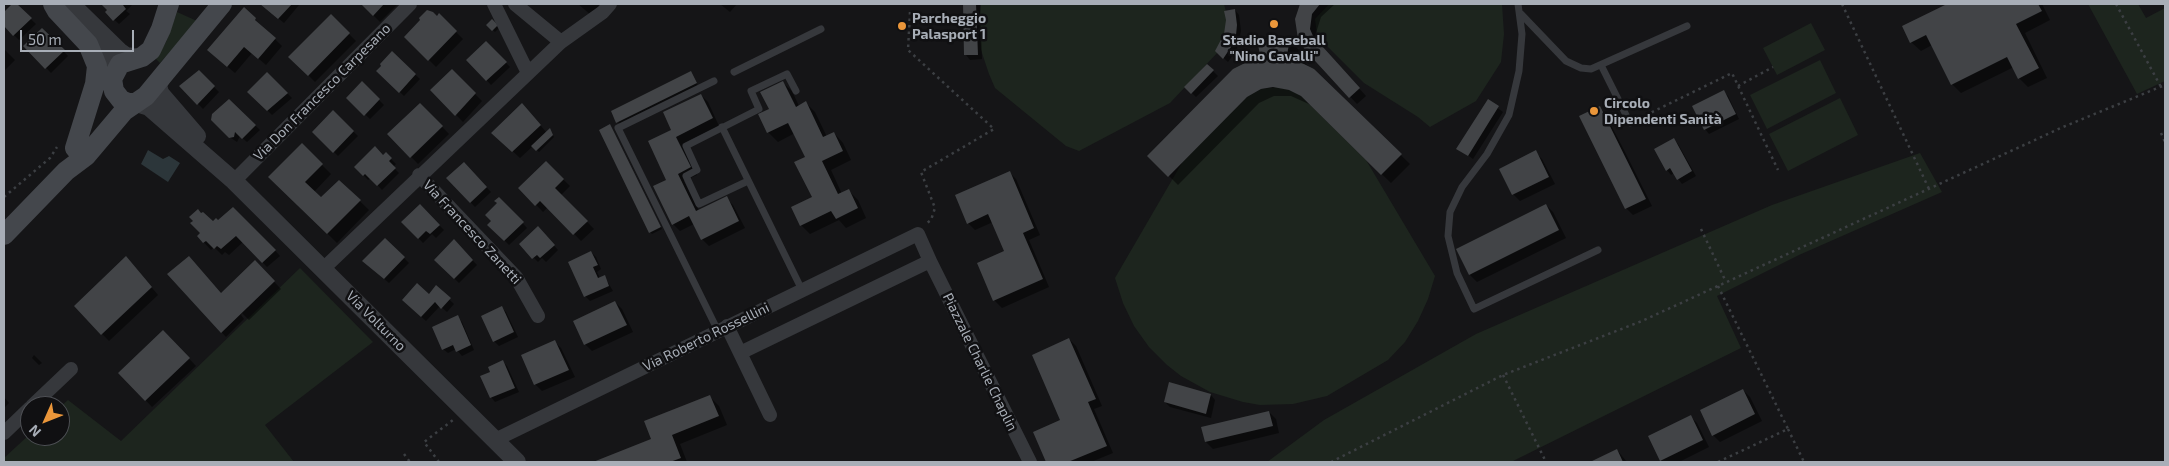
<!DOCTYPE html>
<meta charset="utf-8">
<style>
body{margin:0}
#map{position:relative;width:2169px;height:466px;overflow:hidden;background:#151517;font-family:"Exo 2",sans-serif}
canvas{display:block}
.frame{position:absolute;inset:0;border:5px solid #a8aeb7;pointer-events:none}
.north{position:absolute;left:20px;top:396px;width:50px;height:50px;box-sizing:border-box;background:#101012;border:1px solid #4d4f54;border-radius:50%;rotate:226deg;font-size:14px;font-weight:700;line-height:20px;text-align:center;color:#a8aeb7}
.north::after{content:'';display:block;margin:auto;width:18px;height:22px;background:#ea963a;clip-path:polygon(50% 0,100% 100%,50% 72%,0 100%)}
.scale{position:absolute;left:20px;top:30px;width:114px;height:22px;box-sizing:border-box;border:2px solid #a8aeb7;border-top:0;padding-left:6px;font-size:15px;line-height:18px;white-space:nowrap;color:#a8aeb7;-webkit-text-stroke:4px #101012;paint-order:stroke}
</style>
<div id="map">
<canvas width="2169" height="466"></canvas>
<div class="frame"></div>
<div class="north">N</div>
<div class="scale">50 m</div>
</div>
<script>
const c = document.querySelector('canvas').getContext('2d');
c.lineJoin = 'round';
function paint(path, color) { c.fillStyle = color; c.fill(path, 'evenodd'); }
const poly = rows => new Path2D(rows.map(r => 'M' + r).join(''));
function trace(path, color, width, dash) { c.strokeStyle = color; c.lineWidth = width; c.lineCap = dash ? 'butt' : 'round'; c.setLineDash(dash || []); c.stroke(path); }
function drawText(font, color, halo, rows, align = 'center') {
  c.font = font + ' "Exo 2",sans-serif'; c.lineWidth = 5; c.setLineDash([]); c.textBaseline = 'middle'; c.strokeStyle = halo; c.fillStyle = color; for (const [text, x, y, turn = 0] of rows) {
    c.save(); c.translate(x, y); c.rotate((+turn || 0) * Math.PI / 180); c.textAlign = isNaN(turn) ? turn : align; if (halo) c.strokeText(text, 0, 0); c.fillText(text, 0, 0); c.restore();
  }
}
const green = poly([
 [981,4,1224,4,1229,24,1218,52,1170,103,1079,151,1066,146,995,88,989,74,981,50,979,21],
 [1329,4,1502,4,1504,34,1501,62,1476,101,1430,127,1418,117,1364,83,1317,36,1315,19],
 [2088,4,2138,4,2146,18,2165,8,2165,81,2137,94],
 [177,12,197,21,160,63,156,59,166,42],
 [1811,23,1825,50,1777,75,1763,48],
 [1820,60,1836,93,1767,129,1750,95],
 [1277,87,1293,91,1301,96,1366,160,1435,276,1428,299,1418,321,1405,342,1388,360,1327,396,1293,404,1260,405,1243,402,1210,392,1181,376,1167,365,1149,347,1134,326,1123,303,1115,278,1183,161,1247,97,1261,89],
 [1840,98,1858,135,1788,171,1769,134],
 [1920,153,1942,192,1799,255,1717,296,1741,348,1511,462,1267,462,1324,420,1476,334,1772,205],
 [300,268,373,342,265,425,294,462,4,462,4,458,30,434,60,436,60,407,68,400,121,441]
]);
const water = poly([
 [148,150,163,159,169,156,180,163,168,182,141,164]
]);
const shadow = poly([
 [15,4,36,24,19,40,4,25,4,14],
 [103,4,131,4,132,5,126,11,130,14,119,24,106,12,109,10],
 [261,4,298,4,299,5,284,23],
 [362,4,398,4,380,22],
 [578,4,600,4,591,15],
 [720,4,737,4,730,12],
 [964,4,980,4,982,59,970,60,966,55],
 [1303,4,1335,4,1321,17,1316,33,1320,45,1366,96,1357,104,1302,45,1298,12],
 [1950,4,2042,4,2050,20,2025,33,2047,78,2028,87,2019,78,2014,67,1961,93,1952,84,1932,45,1921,51,1911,42,1904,27],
 [244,9,282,46,266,65,252,53,235,73,216,57],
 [1235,10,1239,15,1241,31,1237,49,1228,62,1216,51,1226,35],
 [439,15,463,39,436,67,406,37],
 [331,16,356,41,315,82,290,57],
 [492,21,499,28,495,32,488,25],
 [42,29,68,56,51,73,25,46],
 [1290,41,1299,50,1297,59,1302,61,1313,70,1410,164,1391,183,1311,105,1291,96,1274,96,1259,103,1178,185,1149,156,1261,56],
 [486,42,510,67,491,85,468,60],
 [4,49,15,60,4,71],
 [392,53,420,79,404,96,378,71],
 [1207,65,1218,76,1196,97,1186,87],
 [452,71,482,101,463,122,432,90],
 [199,72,219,92,203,109,181,86],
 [267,73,292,98,272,115,249,92],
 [692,75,698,86,620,124,618,122],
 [782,82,792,91,799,106,806,103,815,112,827,137,834,133,843,143,851,160,831,170,842,194,849,191,858,200,866,218,846,228,839,220,810,234,801,225,813,198,807,157,795,133,778,142,768,132,760,115,770,110],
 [362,83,384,105,370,119,348,98],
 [1723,91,1728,96,1739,119,1709,134,1705,129],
 [701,95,708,102,719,126,682,144,697,175,684,181,699,211,726,198,733,205,745,228,709,246,702,239,694,224,680,231,673,224,668,180,673,130],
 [229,100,260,130,247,142,240,136,237,142,228,136],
 [1488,101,1503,112,1473,159,1458,148],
 [420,104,449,134,418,164,389,134],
 [1599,108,1604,112,1624,150,1652,206,1633,215,1626,208],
 [333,112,358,136,338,156,314,132],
 [529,112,547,133,550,130,554,137,539,152,533,146,520,158,493,133],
 [610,126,662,229,652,234,650,232],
 [1674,140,1678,144,1696,176,1682,184,1674,173,1671,175,1667,170],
 [302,145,331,174,314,192,321,199,339,181,369,210,337,243,270,177],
 [1535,152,1542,159,1555,184,1520,201,1513,194],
 [383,156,390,158,396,164,393,167,399,173,382,190,371,178,368,180,356,167],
 [546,163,570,186,561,195,594,229,581,241,548,207,543,212,520,188],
 [464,164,491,192,475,207,448,179],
 [1009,172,1016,179,1040,235,1029,240,1049,287,1002,308,995,301,979,264,1006,251,993,222,975,230,968,223],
 [499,198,527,228,509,245,489,225,492,221],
 [1546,205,1553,212,1566,238,1477,282,1470,275],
 [420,206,444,230,436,238,432,234,423,243,403,222],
 [213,223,271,246,280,256,267,267,243,242,229,255,225,252,222,255,214,247,211,250,198,236],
 [538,228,558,250,546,262,542,258,538,262,520,244],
 [385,239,409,263,389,283,368,265],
 [454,241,477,265,459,283,435,260],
 [591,252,596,257,601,269,597,272,600,278,604,276,613,291,590,301,586,297,570,262],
 [255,262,281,289,249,320,242,313,241,315,244,319,226,337,201,310,221,294],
 [133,265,158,295,109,341,75,306],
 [436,287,454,304,447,312,440,306,426,321,408,305,429,296],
 [615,302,622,309,633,332,592,351,585,344],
 [502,308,506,312,518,337,499,346,494,341],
 [457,317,462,322,474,350,462,356,456,349,448,353,443,349],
 [163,331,196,366,152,407,120,373],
 [1069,339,1076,346,1102,406,1094,409,1113,453,1091,462,1048,462,1035,432,1061,421],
 [554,341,561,348,575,377,542,391,535,384],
 [34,355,42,363,39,365,32,358],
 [503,362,507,366,519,392,495,402,491,397,492,372],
 [1743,390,1750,397,1762,421,1720,442,1713,435],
 [1211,395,1215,400,1211,418,1170,407,1165,402],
 [4,397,9,403,4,408],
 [710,397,719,406,727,425,680,444,687,462,596,462,653,440],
 [1269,412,1276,419,1279,433,1213,449,1206,442,1203,428],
 [1690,416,1697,423,1709,447,1679,462,1662,462,1649,437],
 [1617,450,1627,462,1592,462]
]);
const building = poly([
 [12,4,17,4,32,18,13,36,4,26,4,12],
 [101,4,124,4,123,5,126,9,113,21,105,12,107,10],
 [260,4,292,4,278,19],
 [361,4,384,4,373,16],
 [963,4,976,4,978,55,964,55],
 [1300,4,1320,4,1312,14,1310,29,1313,36,1360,88,1349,98,1306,51,1298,39,1295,19],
 [1947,4,2038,4,2042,11,2016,24,2039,68,2018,79,2007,57,1951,85,1926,35,1910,43,1902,26],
 [244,7,256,18,255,20,276,38,258,59,244,47,227,67,207,50],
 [1235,9,1237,25,1236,35,1233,44,1223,59,1215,51,1224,34,1226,20,1224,11],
 [427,10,433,12,437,16,439,13,457,31,428,61,404,37,420,20,419,18],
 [331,14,350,33,308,76,288,57],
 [492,19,498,25,492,31,486,25],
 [42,28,65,50,45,69,23,46],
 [1257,39,1290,39,1287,55,1303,60,1302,63,1314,69,1402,154,1381,175,1301,96,1289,90,1273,87,1261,89,1247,97,1168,177,1147,156,1233,69,1245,63,1244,60,1260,55],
 [486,41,507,62,486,81,466,60],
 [392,51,416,74,399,93,376,71,381,66,380,64],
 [1207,64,1214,70,1191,94,1184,87],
 [452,69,476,93,455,116,430,90],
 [199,70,215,86,197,105,179,86],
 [691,71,697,83,616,123,611,111],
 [267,72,288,93,267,111,247,92],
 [362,81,380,99,364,116,346,98],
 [783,81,796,107,806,101,823,137,834,132,843,151,822,161,838,194,849,189,858,208,836,219,831,211,800,226,791,207,812,197,794,162,805,157,788,123,767,133,758,114,769,109,760,92],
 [1724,90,1736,114,1704,130,1692,106],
 [701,94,713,118,676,137,691,167,678,174,696,211,727,196,739,221,701,240,689,216,672,225,653,186,666,180,648,141,671,130,663,112],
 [229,99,256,125,242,139,235,132,234,137,229,138,211,120,212,114],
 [1488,99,1499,106,1468,156,1456,149],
 [420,103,443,126,410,158,387,134],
 [522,103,541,125,512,152,491,133],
 [1600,106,1646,199,1625,209,1579,116],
 [333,110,354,131,333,153,312,132],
 [610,124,661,227,649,233,599,130],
 [550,128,553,135,536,151,531,146],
 [1674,138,1692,171,1677,180,1670,168,1666,171,1654,149],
 [302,143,323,164,305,182,321,197,339,180,361,200,327,234,268,177],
 [375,146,383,155,386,152,392,158,389,161,396,168,377,186,365,174,363,176,354,167],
 [1536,150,1549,177,1512,195,1499,169],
 [546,161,564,179,555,188,588,221,573,235,540,201,535,206,518,188],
 [464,162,487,187,470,203,446,178],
 [1010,171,1034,228,1023,233,1043,279,993,301,977,263,1004,251,988,214,967,224,955,195],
 [499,197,524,222,504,241,487,225,491,221,485,215,497,203,494,201],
 [420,204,440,225,430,234,426,231,418,239,401,222],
 [1546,204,1559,230,1469,275,1456,249],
 [233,207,276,250,262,263,236,236,221,249,217,246,214,249,206,241,203,243,197,236,200,233,190,223,193,221,189,217,198,209,201,213,203,212,213,221,216,218,218,220],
 [538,226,555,245,540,258,537,255,532,259,519,244],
 [385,238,405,257,384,279,362,261],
 [454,239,473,260,454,279,434,260],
 [591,251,598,265,593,267,598,278,605,275,609,286,584,297,568,262],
 [126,256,152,287,101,335,74,306],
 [189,256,221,293,255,260,275,281,221,333,167,274],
 [417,283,429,294,436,285,451,298,441,309,435,302,421,317,402,300],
 [615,301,627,325,584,345,573,321],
 [502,306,514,332,493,342,481,316],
 [458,315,471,345,456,352,453,345,442,350,432,327],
 [163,330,190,358,145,401,118,373],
 [1069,338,1096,399,1088,402,1107,446,1068,462,1046,462,1033,432,1060,420,1032,355],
 [555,340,569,370,534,385,521,355],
 [503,360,515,388,490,398,480,376,490,372,488,367],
 [1169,382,1211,394,1206,414,1164,402],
 [1743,389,1755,414,1712,436,1700,410],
 [710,395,719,416,672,435,681,458,670,462,593,462,651,439,644,421],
 [1269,411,1273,426,1205,442,1201,427],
 [1691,415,1703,440,1660,461,1648,436],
 [1617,449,1623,462,1590,462]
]);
const path = poly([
 [1842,4,1929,189],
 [2116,4,2161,87],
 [910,12,908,50,994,129,921,172,935,208,931,220,927,223],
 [1738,86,1773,67],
 [1640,118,1732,73,1778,170],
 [2161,133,2165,142],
 [4,197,50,158,57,147],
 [1701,229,1726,282],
 [1718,286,1788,429,1718,462],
 [1503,375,1546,462],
 [1788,429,1804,462],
 [404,454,410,462],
 [439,462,424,442,453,420],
 [1331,462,1503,375,1642,321,2063,127,2165,85]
]);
const service = poly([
 [1518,4,1522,34,1519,71,1509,115,1487,154,1462,187,1450,212,1448,236,1457,273,1474,309,1598,250],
 [1521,14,1566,61,1581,68,1591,69,1687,26],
 [1601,65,1630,123],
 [734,72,821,29],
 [714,81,618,128,718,331],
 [722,127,802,290],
 [748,181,699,204,686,176,697,170,686,146,759,109,751,91,787,74,796,91]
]);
const minor = poly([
 [494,4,528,73],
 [515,4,561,42],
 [419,175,516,277,538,316],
 [234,181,410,4],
 [323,269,561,42,603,12,610,4],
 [727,326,770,415],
 [740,353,930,261,1030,462],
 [32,406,71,369],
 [4,433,30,408],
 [495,440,918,234,930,261]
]);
const tertiary = poly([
 [71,4,119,51,126,56,138,58],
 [85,32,108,60,112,79],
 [164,73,158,85,160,93,197,136],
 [136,103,149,107,234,181,517,462]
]);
const secondary = poly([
 [53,4,57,11,88,44,97,66,95,84,75,148],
 [136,103,128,103,121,100,114,91,112,79,120,64,142,57,151,50,161,29,169,4],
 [4,235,66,171,86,156,124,111,146,96,222,4]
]);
const markers = [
 [1274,24,5,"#ea963a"],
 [902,26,5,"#ea963a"],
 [1594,111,5,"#ea963a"]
];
const poiNames = [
 ["Parcheggio",912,18],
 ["Palasport 1",912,34],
 ["Stadio Baseball",1274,40,"center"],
 ["\"Nino Cavalli\"",1274,56,"center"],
 ["Circolo",1604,103],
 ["Dipendenti Sanità",1604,119]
];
const streetNames = [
 ["Via Don Francesco Carpesano",322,92,-45],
 ["Via Francesco Zanetti",472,232,47],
 ["Via Volturno",376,321,45],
 ["Via Roberto Rossellini",706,337,-26],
 ["Piazzale Charlie Chaplin",980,362,64]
];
paint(green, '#1d251e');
paint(water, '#2c363a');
paint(shadow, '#0007');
paint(building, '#424447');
trace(path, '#3c3f43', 2.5, [2.5, 4]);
trace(service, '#36383c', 7);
trace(minor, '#36383c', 14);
trace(tertiary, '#36383c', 18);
trace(secondary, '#44474c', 20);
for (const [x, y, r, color] of markers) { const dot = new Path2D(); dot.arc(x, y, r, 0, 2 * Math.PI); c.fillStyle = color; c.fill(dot); trace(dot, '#101012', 2); }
drawText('bold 14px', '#a8aeb7', '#101012', poiNames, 'left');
drawText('14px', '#a8aeb7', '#101012', streetNames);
</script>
